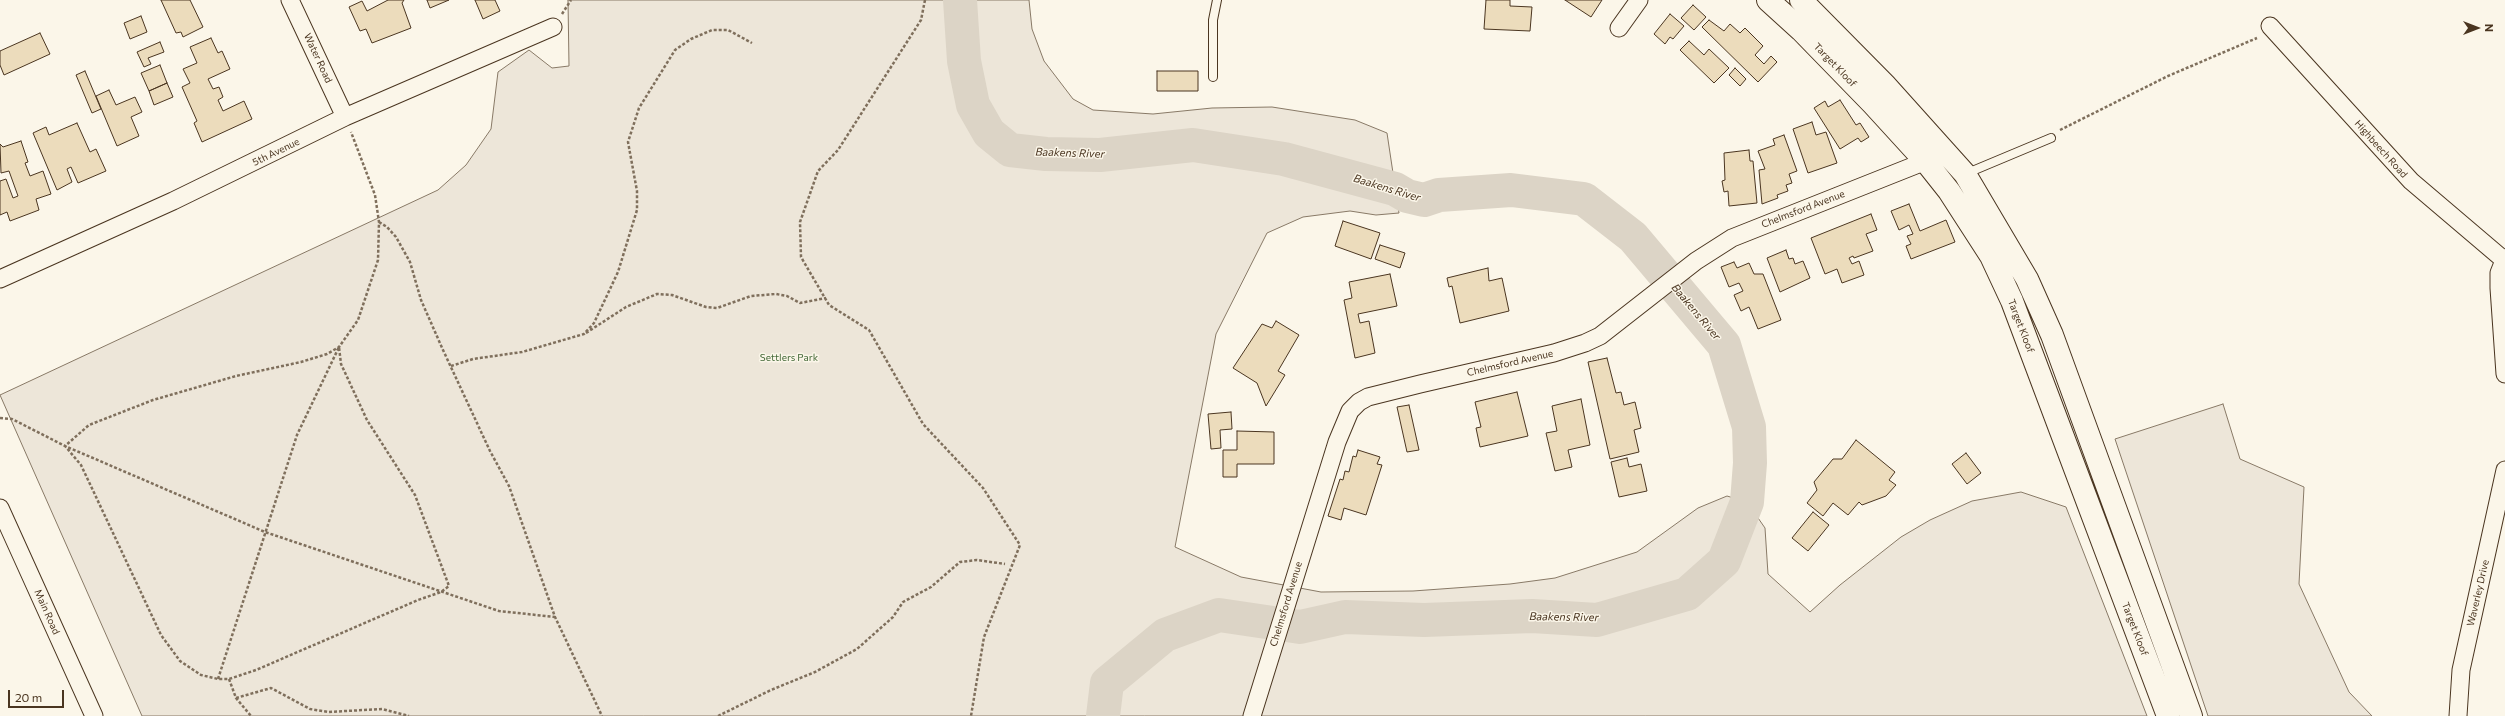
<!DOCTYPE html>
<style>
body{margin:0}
#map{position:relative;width:2505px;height:716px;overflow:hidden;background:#fbf6e9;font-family:Commissioner,sans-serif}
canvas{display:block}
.north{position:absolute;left:2457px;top:8px;width:40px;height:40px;-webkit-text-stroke:3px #fbf6e9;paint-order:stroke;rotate:90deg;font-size:11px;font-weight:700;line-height:16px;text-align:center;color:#4a3520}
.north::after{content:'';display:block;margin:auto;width:14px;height:18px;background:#4a3520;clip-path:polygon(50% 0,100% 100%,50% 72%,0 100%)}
.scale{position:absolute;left:8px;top:690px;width:56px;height:18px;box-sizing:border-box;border:2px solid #4a3520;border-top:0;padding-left:5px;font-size:12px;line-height:14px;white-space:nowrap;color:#4a3520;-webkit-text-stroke:3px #fbf6e9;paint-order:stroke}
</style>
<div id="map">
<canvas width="2505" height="716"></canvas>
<div class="north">N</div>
<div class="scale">20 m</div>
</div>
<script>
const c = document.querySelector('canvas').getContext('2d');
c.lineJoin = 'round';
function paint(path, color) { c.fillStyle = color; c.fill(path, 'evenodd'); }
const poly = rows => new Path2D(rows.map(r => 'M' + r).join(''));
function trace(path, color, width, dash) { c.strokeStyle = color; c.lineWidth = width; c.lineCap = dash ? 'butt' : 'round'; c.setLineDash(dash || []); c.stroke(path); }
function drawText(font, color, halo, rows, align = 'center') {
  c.font = font + ' Commissioner,sans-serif'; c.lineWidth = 3; c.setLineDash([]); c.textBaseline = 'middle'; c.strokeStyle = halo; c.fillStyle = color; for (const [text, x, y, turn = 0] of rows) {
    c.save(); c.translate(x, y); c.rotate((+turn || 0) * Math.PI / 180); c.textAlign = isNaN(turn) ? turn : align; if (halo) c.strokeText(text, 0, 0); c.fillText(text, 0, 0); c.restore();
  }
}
const green = poly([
 [568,0,1029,0,1032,29,1044,61,1073,99,1093,110,1153,114,1212,108,1272,107,1355,120,1387,133,1399,213,1376,215,1350,211,1303,217,1267,233,1216,334,1175,547,1241,577,1321,592,1413,591,1510,584,1555,578,1637,552,1698,508,1727,496,1747,502,1765,528,1768,574,1810,612,1840,585,1901,537,1930,520,1972,501,2021,492,2066,507,2147,716,142,716,0,395,438,190,466,165,491,129,498,72,529,50,552,68,569,66,568,0],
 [2223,404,2240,459,2304,487,2299,584,2349,692,2372,716,2208,716,2115,439,2223,404]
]);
const river = poly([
 [960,0,964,61,973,105,989,133,1010,150,1046,154,1100,155,1193,145,1284,159,1395,189,1407,196,1424,200,1439,195,1511,190,1584,199,1633,237,1724,345,1749,427,1750,463,1747,502,1724,561,1687,594,1597,620,1532,616,1424,620,1345,617,1300,627,1219,615,1165,635,1107,683,1103,716]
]);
const building = poly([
 [161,0,190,0,203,27,183,37,181,32,176,33,161,0],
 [388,0,404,0,402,3,411,28,372,43,366,29,360,31,349,7,362,1,367,11,388,0],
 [427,0,449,0,430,8,427,0],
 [475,0,495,0,500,11,483,19,475,0],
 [1486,0,1510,0,1510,6,1532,7,1530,31,1484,29,1486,0],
 [1565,0,1602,0,1591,17,1565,0],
 [1693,5,1706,17,1694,30,1681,18,1693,5],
 [1670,14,1684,26,1673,39,1670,37,1665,44,1654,34,1670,14],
 [141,16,147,32,130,39,124,23,141,16],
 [1709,20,1724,31,1730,24,1740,33,1745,28,1763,46,1755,55,1764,64,1771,56,1777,62,1758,82,1702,27,1709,20],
 [40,33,50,54,4,75,0,65,0,51,40,33],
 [211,38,218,53,222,51,230,69,208,79,213,89,219,87,223,97,218,100,223,111,244,101,252,119,202,142,194,123,197,121,182,87,190,83,183,69,197,63,190,47,211,38],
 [1689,41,1704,55,1709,49,1729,68,1714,83,1680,50,1689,41],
 [160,42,164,52,148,58,151,64,144,67,137,52,160,42],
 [160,65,167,83,149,91,141,73,160,65],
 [1735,68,1746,79,1740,86,1729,75,1735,68],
 [85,71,101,109,92,113,76,75,85,71],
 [1157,71,1198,71,1198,91,1157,91,1157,71],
 [167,83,173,97,154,105,149,91,167,83],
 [109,90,116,105,135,97,142,112,131,117,139,136,117,146,96,96,109,90],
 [1840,100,1856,125,1860,123,1869,137,1861,142,1858,138,1840,149,1814,108,1825,101,1828,107,1840,100],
 [1812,122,1816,135,1826,132,1837,163,1808,173,1793,129,1812,122],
 [77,123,90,152,96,149,106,171,78,183,71,167,67,169,72,182,57,190,33,133,46,127,49,135,77,123],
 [1784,135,1797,171,1789,174,1792,183,1786,185,1788,191,1777,195,1778,198,1762,204,1759,170,1765,169,1758,151,1775,145,1773,139,1784,135],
 [21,141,28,162,25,163,30,176,43,171,51,194,36,199,39,210,10,221,7,212,0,215,0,181,6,179,13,198,18,196,9,171,1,173,0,144,3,147,21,141],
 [1749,150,1750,161,1753,161,1757,203,1729,206,1728,191,1724,192,1722,181,1725,180,1724,153,1749,150],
 [1909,204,1920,231,1946,220,1955,242,1911,259,1906,246,1911,244,1907,236,1913,234,1909,225,1899,230,1891,211,1909,204],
 [1871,214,1877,230,1866,234,1873,251,1854,258,1853,256,1849,258,1852,264,1859,261,1864,275,1842,283,1837,269,1825,274,1811,238,1871,214],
 [1343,221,1380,233,1371,259,1335,246,1343,221],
 [1380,245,1405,253,1400,268,1375,259,1380,245],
 [1786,250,1789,259,1793,258,1795,264,1803,261,1810,278,1780,292,1767,258,1786,250],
 [1734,262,1737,268,1749,263,1754,274,1763,274,1781,320,1758,329,1749,307,1741,311,1734,295,1743,291,1739,283,1729,287,1721,267,1734,262],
 [1488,268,1489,281,1502,278,1509,311,1460,323,1452,286,1449,287,1447,278,1488,268],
 [1390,274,1397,306,1358,314,1360,323,1369,321,1375,353,1355,358,1344,300,1352,298,1349,282,1390,274],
 [1276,321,1299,335,1278,371,1285,375,1266,406,1257,383,1233,368,1262,324,1272,328,1276,321],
 [1607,358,1616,393,1621,392,1624,405,1635,402,1641,428,1634,430,1639,452,1610,459,1588,362,1607,358],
 [1517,392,1528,436,1480,447,1476,428,1481,427,1475,402,1517,392],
 [1581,399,1590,445,1568,450,1572,467,1555,471,1546,433,1557,431,1552,406,1581,399],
 [1409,405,1419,450,1407,452,1397,407,1409,405],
 [1231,412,1232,429,1220,430,1221,448,1211,449,1208,414,1231,412],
 [1237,431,1274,432,1274,464,1237,464,1237,477,1223,477,1223,450,1237,450,1237,431],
 [1856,440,1895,472,1889,480,1896,485,1886,496,1862,505,1859,502,1848,515,1833,503,1823,516,1807,503,1817,490,1814,482,1833,459,1842,459,1856,440],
 [1358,450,1380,457,1377,464,1382,465,1366,515,1344,508,1341,520,1328,516,1340,479,1343,480,1345,471,1349,472,1353,456,1356,457,1358,450],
 [1966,453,1981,473,1967,484,1952,464,1966,453],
 [1627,458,1629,467,1641,464,1647,491,1619,497,1611,462,1627,458],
 [1813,512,1829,525,1808,551,1792,538,1813,512]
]);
const path = poly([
 [925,0,921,20,838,150,818,171,800,222,801,257,829,305,869,330,923,424,983,488,1020,545,984,637,971,716],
 [562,14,571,0],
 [2060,130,2168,76,2257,38],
 [379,222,387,227,396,237,410,262,421,300,443,350,490,451,509,486,555,617,602,716],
 [586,333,626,307,657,294,672,295,706,307,717,308,751,296,776,294,787,296,800,303,826,298],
 [451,366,473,359,522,352,584,334,594,323,618,272,637,210,637,191,628,142,639,108,675,50,691,39,712,30,728,30,752,43],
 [0,418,12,419,65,446,265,532,499,611,555,617],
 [218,679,297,435,339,347,341,364,367,420,415,495,449,586,441,592,418,600,256,670,229,679,218,679,201,675,180,661,161,635,81,465,65,446,89,425,153,400,236,376,301,362,327,354,339,347,358,320,378,260,379,222,375,195,351,132],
 [229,679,236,698,251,716],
 [236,698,271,688,310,709,328,712,382,709,409,716],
 [718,716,771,690,815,672,857,649,893,617,903,602,931,587,960,562,977,560,1005,564]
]);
const service = poly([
 [1213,77,1213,20,1217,0],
 [1965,174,2051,138]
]);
const minor = poly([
 [290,0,345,117],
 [2270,26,2411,181,2504,260],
 [1619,28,1639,0],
 [2505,258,2499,273,2499,288,2505,374],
 [0,279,173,201,345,117,553,27],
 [0,508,94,716],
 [1252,716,1337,442,1350,411,1359,402,1368,397,1420,384,1554,353,1585,343,1600,336,1696,261,1732,238,1936,157],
 [2458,716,2461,670,2505,470]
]);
const secondary = poly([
 [1768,0,1801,30,1873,104,1926,162,1949,191,1991,256,2012,301,2168,716],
 [1801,0,1886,86,1965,174,2027,279,2052,335,2191,716]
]);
const streetNames = [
 ["Water Road",318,58,65],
 ["Target Kloof",1835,65,46],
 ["Highbeech Road",2381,149,48],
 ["5th Avenue",276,152,-26],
 ["Chelmsford Avenue",1803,209,-21],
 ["Target Kloof",2021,326,69],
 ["Chelmsford Avenue",1510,363,-13],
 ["Waverley Drive",2478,593,-77],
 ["Chelmsford Avenue",1286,604,-73],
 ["Main Road",47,612,66],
 ["Target Kloof",2135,629,69]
];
const parkNames = [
 ["Settlers Park",789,358]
];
const waterNames = [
 ["Baakens River",1070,153,2],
 ["Baakens River",1387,188,17],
 ["Baakens River",1696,312,50],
 ["Baakens River",1564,617,1]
];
paint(green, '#ede6d9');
trace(green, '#887966', 1);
trace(river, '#dcd4c6', 34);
paint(building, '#ecdcbc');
trace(building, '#4a3520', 1);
trace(service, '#4a3520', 10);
trace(minor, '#4a3520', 19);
trace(secondary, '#4a3520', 24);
trace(path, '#7f6f5c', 2.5, [3, 2]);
trace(service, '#fbf6e9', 8);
trace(minor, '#fbf6e9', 17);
trace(secondary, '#fbf6e9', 22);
drawText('10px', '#4a3520', '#fbf6e9', streetNames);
drawText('10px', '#436837', '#fbf6e9', parkNames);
drawText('italic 11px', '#4a3520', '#fbf6e9', waterNames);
</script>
